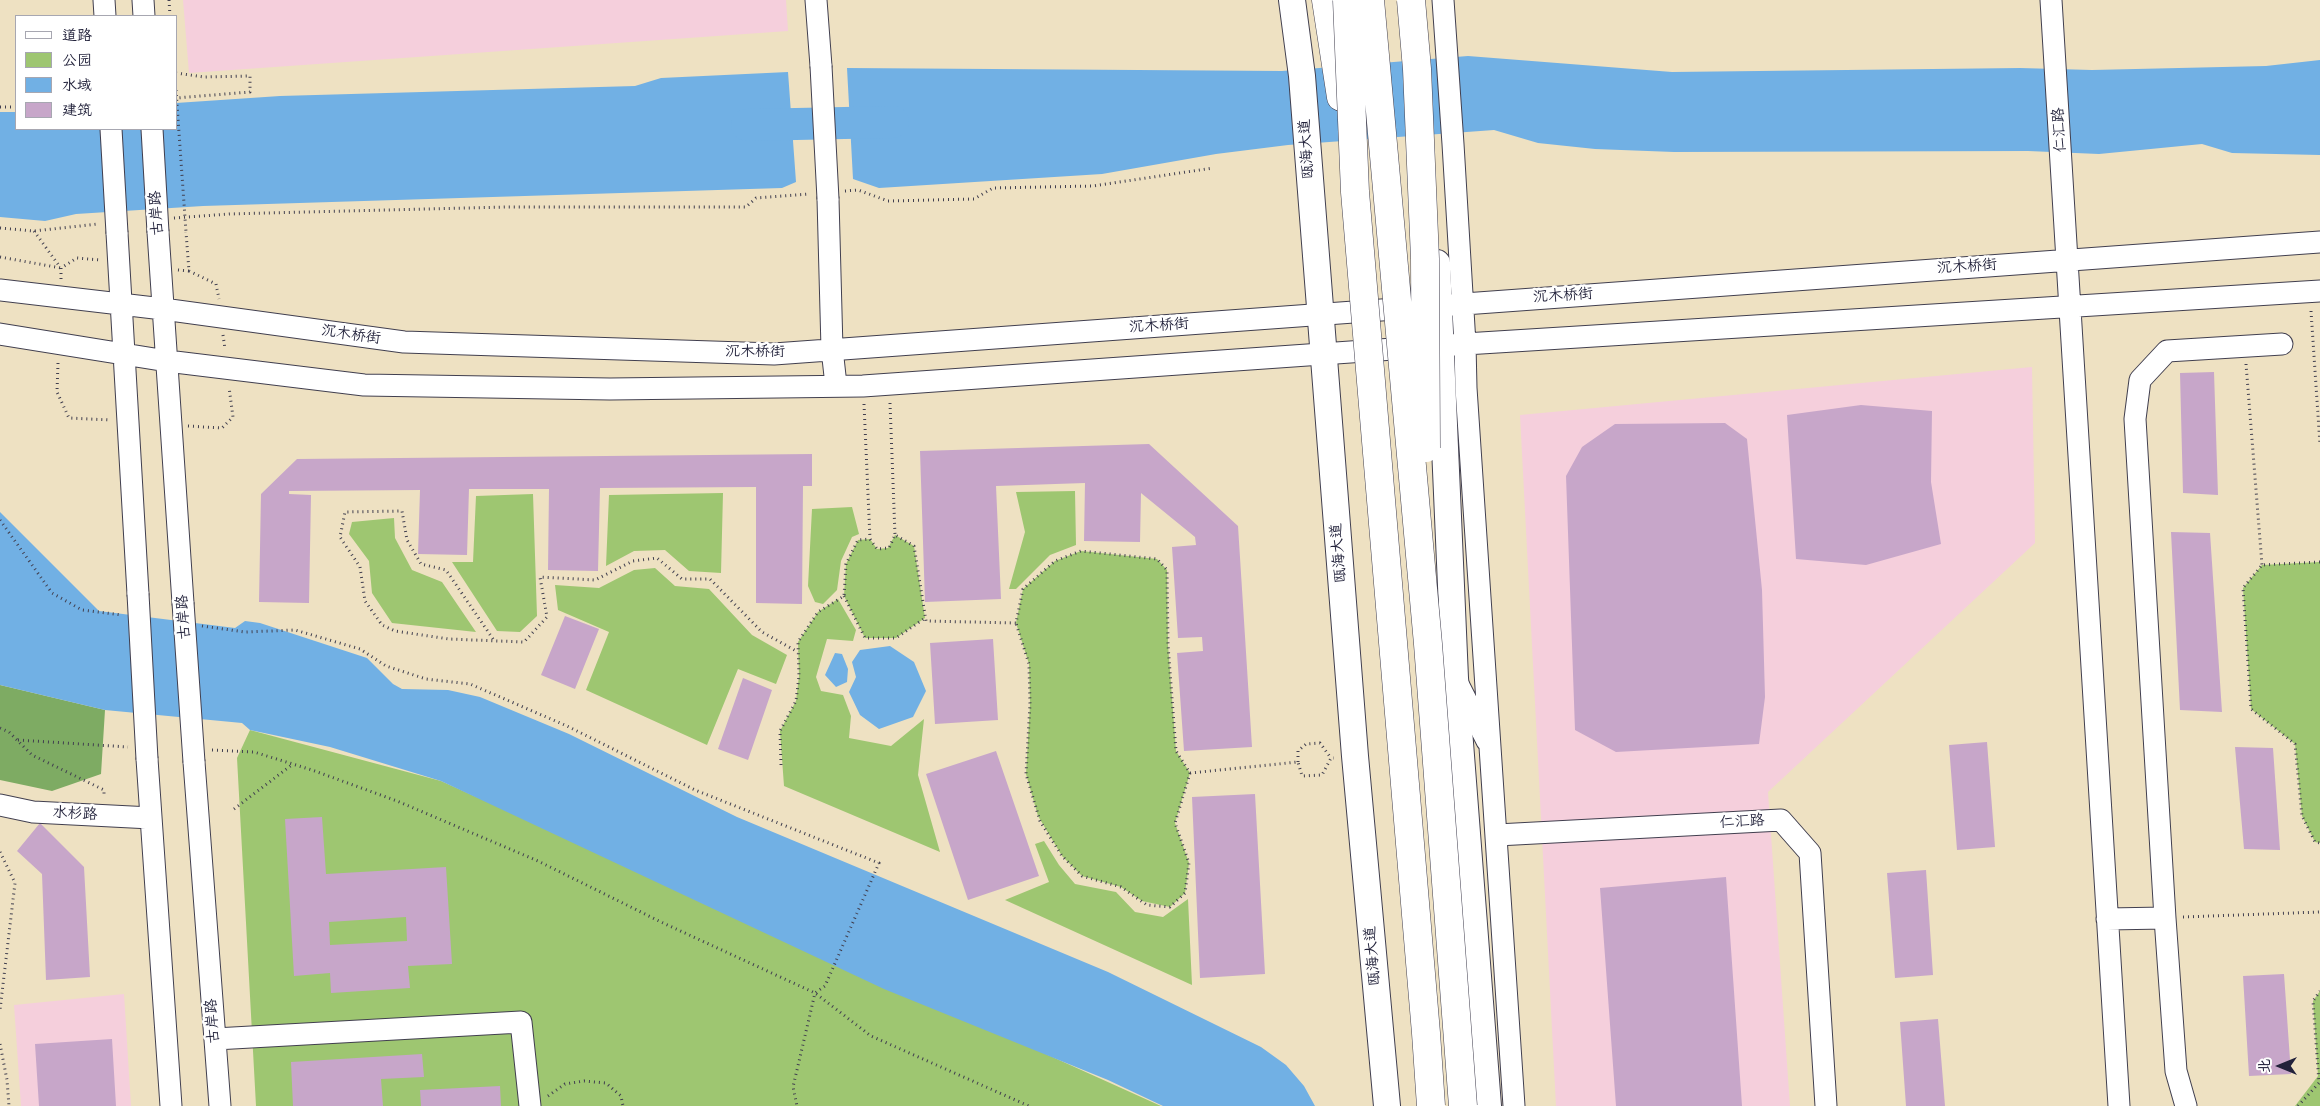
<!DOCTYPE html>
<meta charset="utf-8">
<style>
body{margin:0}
#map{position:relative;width:2320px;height:1106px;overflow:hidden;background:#eee1c2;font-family:Pangolin,"LXGW WenKai TC",sans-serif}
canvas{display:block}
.legend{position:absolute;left:15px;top:15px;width:162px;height:115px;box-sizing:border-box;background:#fff;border:1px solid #a7a7b1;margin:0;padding:6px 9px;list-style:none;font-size:15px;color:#22223b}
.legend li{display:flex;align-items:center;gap:10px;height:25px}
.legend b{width:25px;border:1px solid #a7a7b1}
.north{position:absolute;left:2255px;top:1041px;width:50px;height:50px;-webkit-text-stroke:4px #fff;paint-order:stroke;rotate:270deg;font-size:14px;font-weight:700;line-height:20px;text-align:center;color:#22223b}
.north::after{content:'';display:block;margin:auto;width:18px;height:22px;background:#22223b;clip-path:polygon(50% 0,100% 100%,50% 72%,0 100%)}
</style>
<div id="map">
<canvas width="2320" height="1106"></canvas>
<ul class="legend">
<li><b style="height:6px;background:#fff"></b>道路</li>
<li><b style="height:14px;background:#9ec671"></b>公园</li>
<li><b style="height:14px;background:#71b0e4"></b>水域</li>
<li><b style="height:14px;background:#c7a6c9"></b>建筑</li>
</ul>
<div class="north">北</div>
</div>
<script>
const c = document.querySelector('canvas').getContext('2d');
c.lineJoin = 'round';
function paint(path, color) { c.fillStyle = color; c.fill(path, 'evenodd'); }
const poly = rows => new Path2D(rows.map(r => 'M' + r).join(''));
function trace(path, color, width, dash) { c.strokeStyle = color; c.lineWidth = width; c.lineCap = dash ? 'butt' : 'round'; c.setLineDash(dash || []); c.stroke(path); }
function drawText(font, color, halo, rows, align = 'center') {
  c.font = font + ' Pangolin,"LXGW WenKai TC",sans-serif'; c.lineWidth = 5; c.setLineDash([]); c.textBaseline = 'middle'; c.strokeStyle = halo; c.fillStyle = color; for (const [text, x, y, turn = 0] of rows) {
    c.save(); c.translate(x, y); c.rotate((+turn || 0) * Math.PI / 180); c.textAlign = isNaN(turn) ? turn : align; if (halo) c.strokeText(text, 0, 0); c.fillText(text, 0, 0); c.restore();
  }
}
const built = poly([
 [183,0,786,0,788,31,189,73],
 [2032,367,2035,543,1768,792,1790,1106,1556,1106,1520,415],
 [124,994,131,1106,21,1106,14,1005]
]);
const green = poly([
 [1075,491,1076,545,1050,555,1016,589,1009,589,1025,532,1016,492],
 [723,493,721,573,689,571,665,550,634,551,606,566,609,495],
 [533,494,537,616,520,632,497,631,452,562,473,562,476,496],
 [852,507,859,534,852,537,841,561,837,590,823,604,815,602,808,586,812,509],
 [394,518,395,538,412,570,442,582,476,632,392,623,372,593,369,561,349,534,352,522],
 [895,535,914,546,925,618,896,638,865,638,844,596,846,564,858,540,870,539,877,549,888,548],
 [1081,551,1157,559,1167,570,1168,645,1176,751,1190,773,1175,823,1189,863,1185,893,1170,907,1142,901,1121,887,1082,876,1062,856,1038,816,1026,774,1030,704,1029,664,1016,623,1023,589,1055,561],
 [2320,562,2320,843,2315,842,2302,816,2295,744,2251,709,2243,588,2262,565],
 [655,568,675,586,709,589,752,635,787,655,776,684,738,669,707,745,586,690,609,632,558,610,555,585,599,588,634,570],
 [838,599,856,630,853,641,827,639,816,677,821,691,843,695,851,716,849,738,891,746,924,719,918,775,940,852,784,786,780,731,796,701,799,676,798,642,818,612],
 [250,730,441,781,1161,1106,256,1106,237,758],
 [1044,841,1059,865,1075,884,1116,892,1135,912,1163,917,1188,899,1192,985,1005,900,1049,882,1035,844],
 [2320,991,2320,1106,2295,1106,2318,1076,2313,1001]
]);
const forest = poly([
 [0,685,105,710,101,774,52,791,0,780]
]);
const water = poly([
 [1468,56,1672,72,2020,68,2092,70,2266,66,2320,60,2320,155,2232,153,2202,144,2099,154,2028,151,1674,152,1595,149,1538,143,1494,130,1288,145,1216,154,1102,174,879,188,853,179,847,68,1282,71],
 [788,72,796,182,782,188,203,206,76,214,45,221,0,217,0,112,16,112,16,129,176,129,176,103,280,96,635,86,661,78],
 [0,512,99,611,235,628,245,621,260,623,367,658,393,684,402,689,448,690,480,697,569,734,737,817,1108,972,1261,1047,1286,1065,1304,1086,1315,1106,1163,1106,1108,1080,884,989,441,781,330,747,250,730,242,723,105,710,0,685],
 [890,646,914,662,926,691,913,717,879,729,860,715,849,692,856,677,852,662,860,650],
 [835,653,842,654,848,669,847,682,836,687,825,675]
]);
const river = poly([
 [747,125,893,122]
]);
const building = poly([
 [2214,372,2218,495,2183,493,2180,373],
 [1861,405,1932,411,1931,482,1941,544,1866,565,1796,559,1787,415],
 [1725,423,1747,439,1762,590,1765,697,1759,744,1616,752,1575,730,1566,476,1582,447,1615,424],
 [1149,444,1238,526,1252,747,1184,751,1177,653,1203,651,1202,637,1178,638,1172,547,1196,545,1195,537,1141,493,1140,542,1084,541,1085,483,996,486,1001,599,925,602,920,451],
 [812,454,812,486,803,486,802,604,756,603,756,487,600,488,598,571,548,570,549,489,469,489,467,555,418,554,420,490,289,491,289,494,311,495,309,603,259,602,261,494,297,459],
 [2171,532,2210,533,2222,712,2180,710],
 [565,616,599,629,575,689,541,675],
 [993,639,998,720,935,724,930,643],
 [743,678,772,690,748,760,718,749],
 [1987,742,1995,847,1957,850,1949,745],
 [2235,747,2273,748,2280,850,2244,849],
 [996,751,1039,876,968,900,926,774],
 [1255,794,1265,974,1200,978,1192,797],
 [322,817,326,874,446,867,452,964,408,966,410,988,331,993,330,973,294,976,285,819],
 [406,917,407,941,330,945,329,922],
 [40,823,84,867,90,977,46,980,42,874,17,851],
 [1926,870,1933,975,1895,978,1887,873],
 [1726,877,1742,1106,1616,1106,1600,888],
 [2284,974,2291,1074,2249,1076,2243,976],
 [1938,1019,1945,1106,1906,1106,1900,1022],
 [112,1039,116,1106,39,1106,35,1044],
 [422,1054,424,1077,381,1079,383,1106,293,1106,291,1062],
 [500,1086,501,1106,421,1106,420,1090]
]);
const path = poly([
 [169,0,170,16],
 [176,73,204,77,250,76,250,92,176,98],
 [0,107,16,107],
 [845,191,858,190,888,201,974,199,993,188,1093,186,1213,168],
 [174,218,229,214,506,207,746,207,756,198,809,194],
 [0,228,34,231,98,224],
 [34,231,60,267],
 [0,257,61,268],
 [178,270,189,271,186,232],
 [189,271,216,284,219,299],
 [61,279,61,268,77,258,100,260],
 [2311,311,2320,445],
 [223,335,225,349],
 [58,363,57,392,69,418,110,420],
 [2246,364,2262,565],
 [890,403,895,535],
 [864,404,870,539],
 [188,426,222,428,233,417,229,387],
 [0,520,52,593,82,610,122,615],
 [2320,562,2262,565,2243,588,2251,709,2295,744,2302,816,2315,842,2320,843],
 [844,596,865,638,896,638,925,618],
 [202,626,245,632,295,630,360,649,386,666,426,679,470,684,567,726,695,790,879,863,825,986,815,993,793,1087,797,1106],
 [493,639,446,570,421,564,407,540,402,511,345,512,340,537,360,567,365,601,382,625,395,631,449,639,524,642,547,617,540,577,595,580,633,561,657,558,682,579,710,579,762,632,798,652],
 [0,728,9,732,32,755,104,790,104,797],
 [18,740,128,747],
 [212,750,254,752,312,770,397,801,538,861,661,922,815,993,871,1036,1029,1106],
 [1298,762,1298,751,1306,744,1320,743,1331,758],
 [781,765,780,731,796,701,799,676,798,642,818,612,844,596,846,564,858,540,870,539,877,549,889,548,895,535,914,546,926,621,1016,623,1023,589,1055,561,1081,551,1157,559,1167,570,1168,645,1176,751,1190,773,1175,823,1189,863,1185,893,1170,907,1147,905,1121,887,1082,876,1062,856,1040,821,1026,774,1030,704,1029,664,1016,623],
 [1190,773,1298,762,1302,776,1322,775,1331,758,1334,758],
 [234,809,293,764],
 [0,852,15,883,0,1010],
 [2183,917,2320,912],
 [0,1044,7,1080,9,1106],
 [548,1096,565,1084,584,1081,606,1083,621,1096,623,1106],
 [2298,1106,2319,1083,2313,1001,2320,991]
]);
const minor = poly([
 [104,0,105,16],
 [143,0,144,16],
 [816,0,821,66],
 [1443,0,1453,144,1465,344,1466,388,1514,1106],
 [2051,0,2119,1106],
 [828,199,832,349,836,385],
 [158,232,183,603],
 [117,233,138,594],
 [0,290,163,309,404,342,774,354,2320,242],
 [0,334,167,361,364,385,610,389,863,386,1465,344,2320,291],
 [1458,684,1487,741],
 [147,759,171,1106],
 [194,762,220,1106],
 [0,805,33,812,151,818],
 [1497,835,1781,820,1810,853,1826,1106],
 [2107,919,2165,918],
 [215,1039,521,1022,530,1106],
 [2186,1106,2176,1071,2165,918,2135,419,2140,380,2167,351,2282,344]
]);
const major = poly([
 [1292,0,1302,76,1355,756,1387,1106],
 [1437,263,1455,678,1488,1106]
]);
const highway = poly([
 [1326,0,1341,97]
]);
const pathBridge = poly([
 [176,90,186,232]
]);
const minorBridge = poly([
 [821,66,828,199],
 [111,129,117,233],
 [152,129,158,232],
 [138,594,147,759],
 [183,603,194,762]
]);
const highwayBridge = poly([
 [1347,0,1355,192,1426,1033,1431,1106],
 [1370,0,1428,644,1463,1106],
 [1411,0,1417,69,1425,259,1426,448]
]);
const streetNames = [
 ["仁汇路",2060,130,-93],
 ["瓯海大道",1307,149,-94],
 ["古岸路",157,213,-94],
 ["沉木桥街",1967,267,-4],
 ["沉木桥街",1563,296,-4],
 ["沉木桥街",1159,326,-4],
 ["沉木桥街",351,335,8],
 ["沉木桥街",755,352],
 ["瓯海大道",1339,553,-95],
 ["古岸路",184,617,-94],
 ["水杉路",75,814,3],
 ["仁汇路",1742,822,-3],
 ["瓯海大道",1373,956,-95],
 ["古岸路",213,1021,-94]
];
paint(built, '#f5cfdc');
paint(green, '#9ec671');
paint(forest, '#7eab63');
paint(water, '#71b0e4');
trace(river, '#71b0e4', 32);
paint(building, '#c7a6c9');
trace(minor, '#413f4f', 23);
trace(major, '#413f4f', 28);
trace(highway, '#413f4f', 29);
trace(path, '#413f4f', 3, [1, 4]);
trace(minor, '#fff', 21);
trace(major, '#fff', 26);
trace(highway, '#fff', 28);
trace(minorBridge, '#413f4f', 23, []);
trace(highwayBridge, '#413f4f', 29, []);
trace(pathBridge, '#413f4f', 3, [1, 4]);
trace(minorBridge, '#fff', 21);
trace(highwayBridge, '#fff', 28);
drawText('15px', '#22223b', '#fff', streetNames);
</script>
